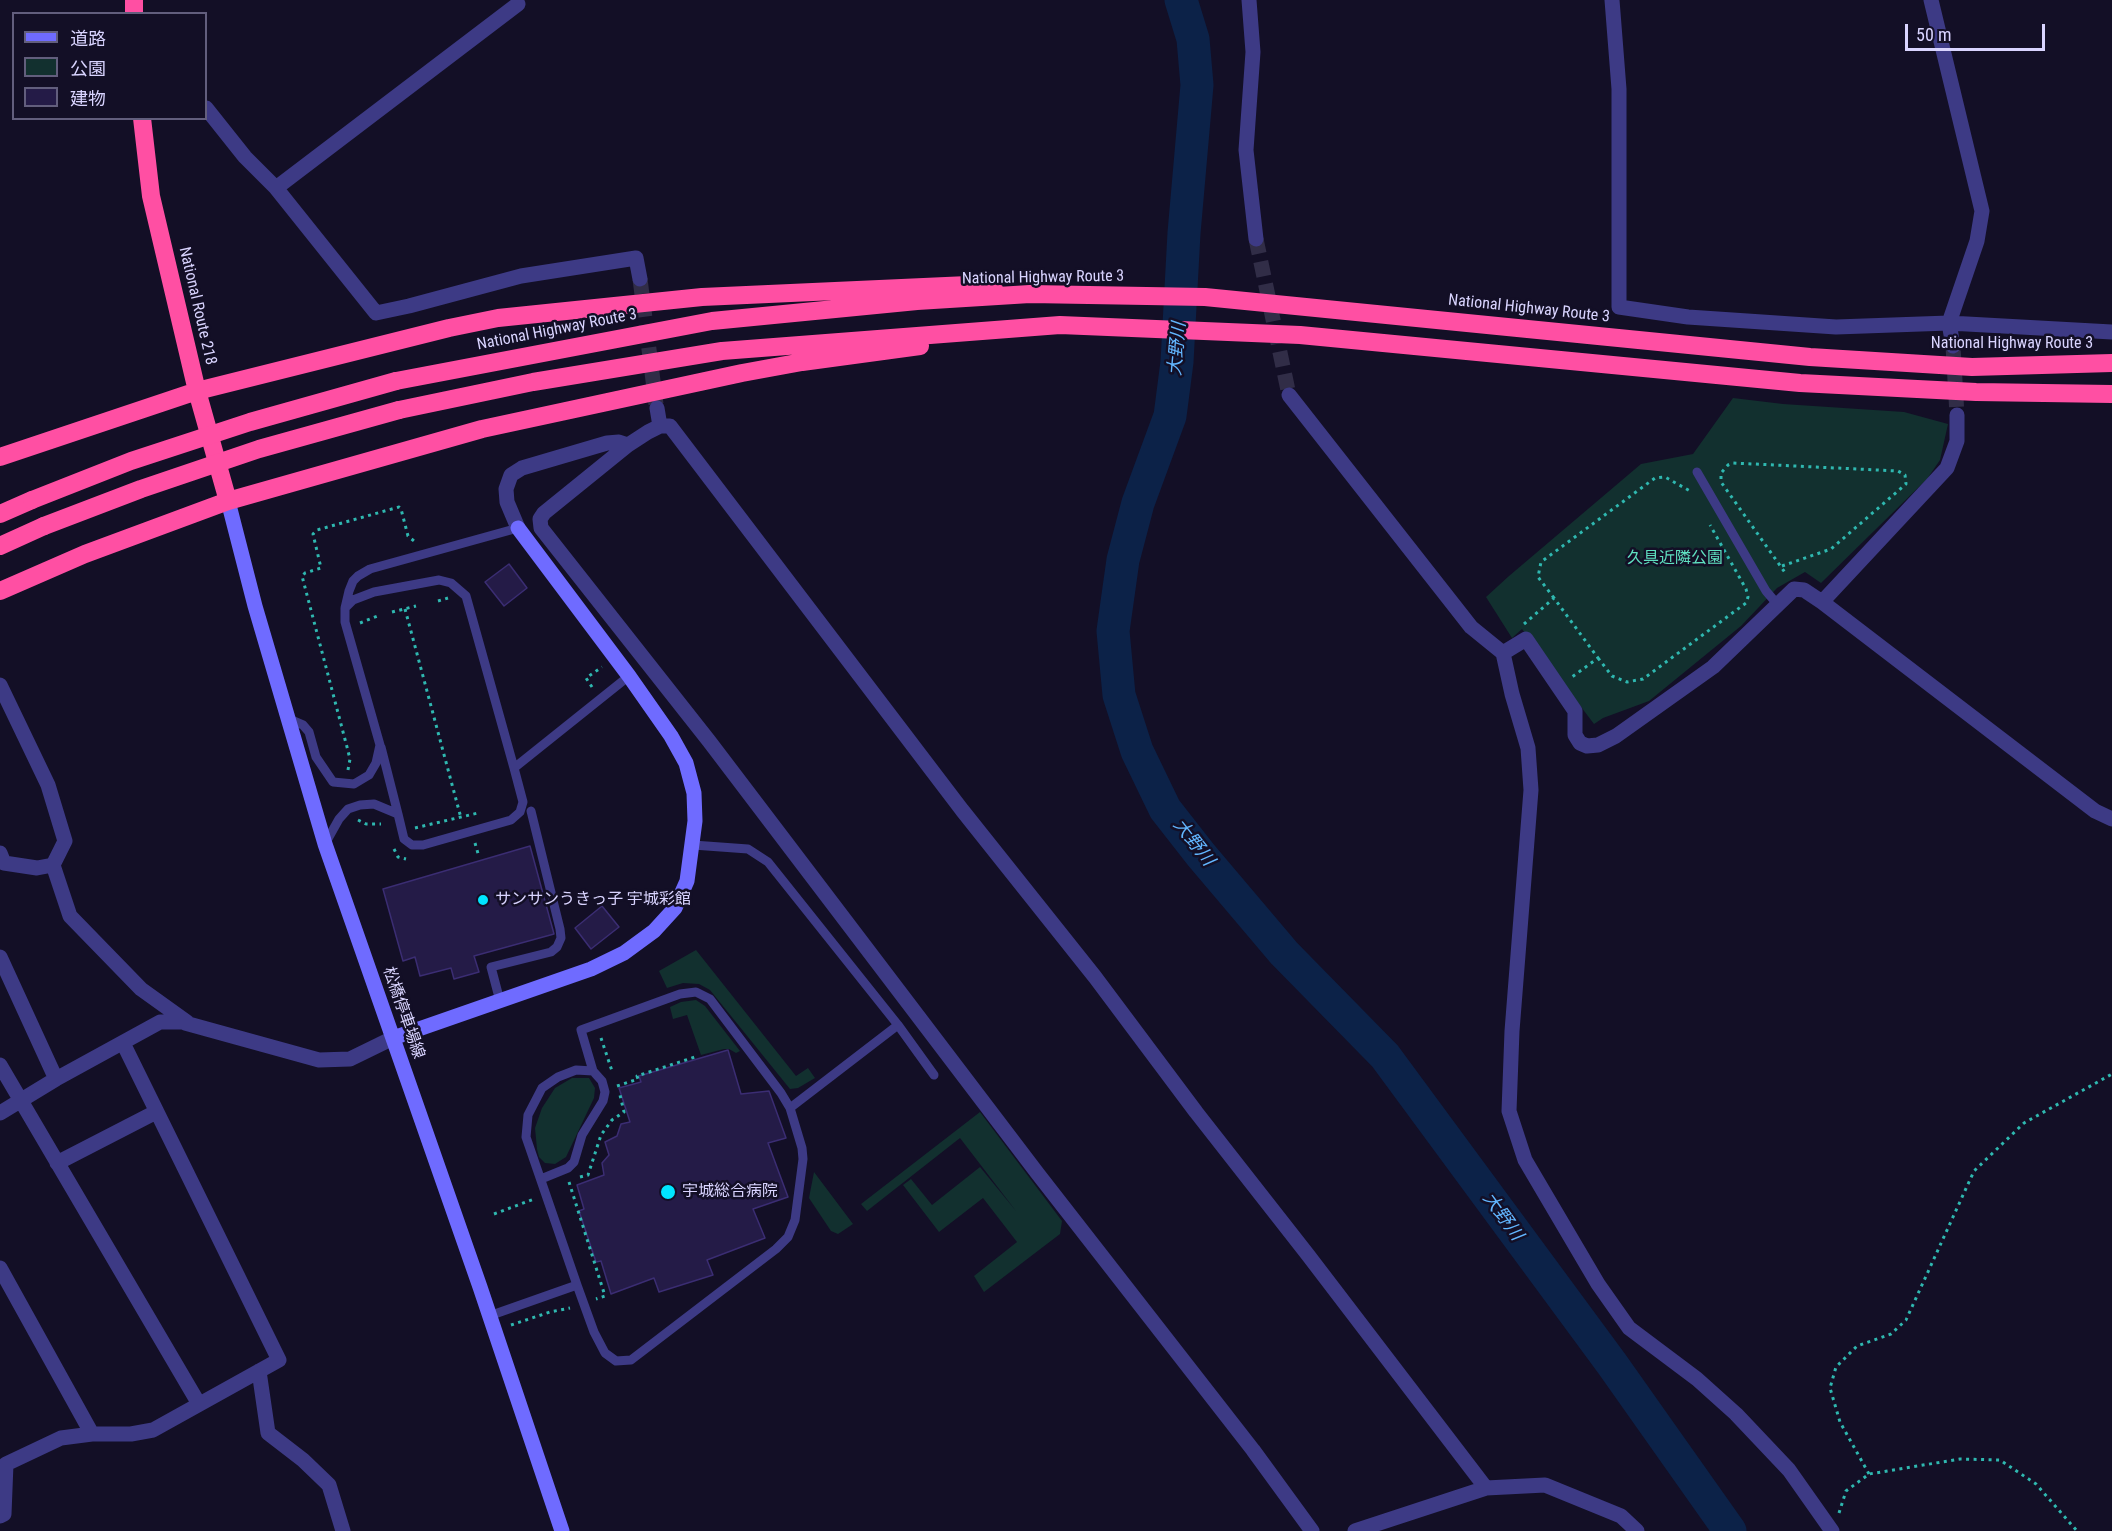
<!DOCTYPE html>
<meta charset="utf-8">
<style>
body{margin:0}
#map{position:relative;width:2112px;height:1531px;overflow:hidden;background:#130f26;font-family:"Roboto Condensed","Noto Sans JP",sans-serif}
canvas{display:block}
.legend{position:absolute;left:12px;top:12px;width:195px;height:108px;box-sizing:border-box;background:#130f26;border:2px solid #625e7d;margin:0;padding:8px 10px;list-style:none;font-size:18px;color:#d9d4ff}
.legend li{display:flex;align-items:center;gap:12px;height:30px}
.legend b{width:30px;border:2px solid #625e7d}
.scale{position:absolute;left:1905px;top:24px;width:140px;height:27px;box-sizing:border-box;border:3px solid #d9d4ff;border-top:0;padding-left:8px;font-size:18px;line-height:21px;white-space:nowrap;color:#d9d4ff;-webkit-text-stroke:4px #130f26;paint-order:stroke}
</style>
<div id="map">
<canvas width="2112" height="1531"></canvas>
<ul class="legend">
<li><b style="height:8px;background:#6f6bff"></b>道路</li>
<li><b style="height:16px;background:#12302f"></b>公園</li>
<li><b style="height:16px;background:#241b47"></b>建物</li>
</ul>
<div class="scale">50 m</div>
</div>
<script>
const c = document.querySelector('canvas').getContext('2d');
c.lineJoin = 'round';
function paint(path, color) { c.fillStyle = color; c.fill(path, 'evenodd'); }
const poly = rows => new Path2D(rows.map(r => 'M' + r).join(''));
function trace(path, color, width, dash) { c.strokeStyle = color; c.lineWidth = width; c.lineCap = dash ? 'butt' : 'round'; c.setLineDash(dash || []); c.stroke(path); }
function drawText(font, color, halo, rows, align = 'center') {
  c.font = font + ' "Roboto Condensed","Noto Sans JP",sans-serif'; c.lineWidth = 5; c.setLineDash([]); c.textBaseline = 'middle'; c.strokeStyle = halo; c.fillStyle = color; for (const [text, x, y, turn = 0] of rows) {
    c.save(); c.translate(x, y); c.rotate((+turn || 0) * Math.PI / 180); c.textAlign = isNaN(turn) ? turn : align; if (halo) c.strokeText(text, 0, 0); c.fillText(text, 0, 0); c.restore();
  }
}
const green = poly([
 [1733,398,1783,404,1904,412,1948,424,1940,460,1927,479,1821,583,1805,572,1777,588,1741,626,1649,701,1603,718,1594,724,1522,629,1512,638,1486,597,1509,576,1641,464,1693,454],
 [696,950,796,1076,808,1068,815,1078,798,1088,790,1089,710,990,699,984,683,983,667,988,659,971],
 [696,1000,705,1006,740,1051,736,1053,729,1049,724,1049,701,1055,687,1015,673,1019,670,1007,681,1002],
 [572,1078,589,1078,595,1088,594,1098,566,1157,555,1164,545,1163,539,1157,537,1149,535,1128,542,1108,555,1088],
 [980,1112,1062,1221,1060,1234,984,1292,974,1276,1017,1242,983,1198,939,1232,903,1185,911,1179,932,1205,980,1167,1016,1211,960,1138,867,1211,861,1204],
 [814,1172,853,1224,838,1234,831,1231,809,1198]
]);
const river = poly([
 [1181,0,1193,39,1197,85,1184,233,1177,362,1170,416,1138,503,1123,560,1113,631,1119,695,1137,751,1165,809,1201,855,1284,953,1385,1056,1612,1364,1730,1531]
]);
const building = poly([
 [509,564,527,588,504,606,485,582,509,564],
 [530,846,554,934,474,956,479,972,454,979,451,968,420,976,415,957,403,961,383,889,530,846],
 [602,906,619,927,591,949,575,928,602,906],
 [728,1050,741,1094,769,1091,786,1138,768,1143,788,1197,753,1209,765,1238,707,1260,713,1275,659,1292,654,1278,611,1294,601,1261,596,1262,579,1211,584,1209,577,1185,604,1175,602,1163,609,1155,605,1142,617,1136,621,1124,630,1122,619,1088,641,1082,639,1076,728,1050]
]);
const streetTunnel = poly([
 [1256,239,1289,395],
 [640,279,656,404],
 [1953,346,1957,415]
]);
const path = poly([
 [1782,566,1831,549,1906,484,1905,475,1898,471,1733,463,1728,465,1721,473,1721,482,1786,574],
 [1554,598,1538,577,1541,562,1655,478,1665,477,1690,491],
 [438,601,448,598],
 [405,609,461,818],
 [392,612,416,606],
 [360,623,380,615],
 [1524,624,1554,598,1598,658,1572,677],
 [1598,658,1612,676,1627,682,1643,679,1746,603,1748,597,1746,589,1710,525],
 [592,687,586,678,602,667],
 [348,770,350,759,347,747,302,576,305,573,321,568,313,534,317,530,399,507,401,509,408,536,414,541],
 [358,820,366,824,381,824],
 [415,828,478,813],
 [475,843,479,857],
 [394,849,398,857,406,859],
 [601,1038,612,1071],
 [617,1086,638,1079,637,1076,695,1057],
 [580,1177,588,1175,601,1135,612,1120,624,1112,620,1095],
 [569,1182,605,1296,596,1299],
 [494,1214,534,1199],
 [511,1325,550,1312,570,1308],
 [1869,1474,1840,1422,1830,1388,1836,1367,1857,1346,1891,1334,1906,1320,1974,1171,2024,1123,2112,1074],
 [1839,1513,1846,1491,1869,1474,1960,1459,2000,1460,2036,1484,2077,1531]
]);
const lane = poly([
 [1697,472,1766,591,1778,605],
 [345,608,349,591,353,581,358,576,370,569,518,528],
 [289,719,303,725,309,732,316,757,333,782,354,784,369,775,376,763,380,745,345,622,345,608,353,600,374,592,439,580,451,583,466,596,514,768],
 [381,747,398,814],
 [325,844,339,819,348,809,360,805,374,804,398,814,404,839,412,845,423,845,511,820,520,812,523,802,514,768,629,676],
 [693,845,748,849,768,862,898,1025,790,1108],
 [500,1001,491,967,551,952,557,947,561,938,560,929,531,811],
 [898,1025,934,1075],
 [577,1285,594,1332,605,1353,616,1361,631,1360,776,1249,788,1237,795,1220,803,1159,802,1148,790,1108,781,1093,710,999,696,992,680,994,581,1030,593,1071],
 [489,1316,577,1285,526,1137,528,1115,542,1088,558,1077,576,1070,593,1071,602,1081,605,1092,603,1101,582,1135,574,1162,568,1168,541,1179]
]);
const street = poly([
 [1249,0,1253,52,1246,150,1256,239],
 [1612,0,1619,89,1619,307,1688,317,1836,327,1949,323,2112,332],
 [1931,0,1982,211,1977,241,1949,323,1953,346],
 [206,108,245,157,276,188,518,4],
 [276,188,376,313,409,306,521,276,636,258,640,279],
 [1289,395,1471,627,1503,653,1512,694,1528,748,1531,790,1512,1031,1509,1111,1525,1160,1598,1284,1629,1328,1697,1379,1736,1414,1789,1470,1832,1531],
 [657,408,660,426],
 [518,528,507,502,506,489,511,475,522,468,607,443,619,442,628,445],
 [1822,602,1947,468,1957,441,1957,415],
 [1503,653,1526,639,1575,711,1575,735,1580,743,1587,746,1598,745,1616,736,1713,667,1794,589,1804,590,1822,602,2095,811,2112,819],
 [0,685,48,785,65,841,53,865,70,916,141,989,187,1022],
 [0,853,4,863,37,868,53,865],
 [0,957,56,1079,160,1022,187,1022],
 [185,1023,319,1060,350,1059,393,1038],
 [0,1065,199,1404],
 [0,1113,56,1079],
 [57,1163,156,1112],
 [0,1268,92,1434],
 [259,1371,268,1433,303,1460,329,1485,343,1531],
 [0,1516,4,1514,6,1464,61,1438,92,1434,131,1434,153,1430,279,1360,123,1043],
 [1312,1531,1253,1450,1038,1174,709,741,541,528,540,519,544,513,628,445,648,432,660,426,670,426,962,810,1095,977,1196,1112,1308,1255,1486,1488],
 [1355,1531,1486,1488,1545,1485,1621,1516,1637,1531]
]);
const secondary = poly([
 [228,501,255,606,325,844,480,1287,562,1531],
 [393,1038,591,969,624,953,654,931,675,908,687,881,695,821,694,793,686,763,671,736,629,676,518,528]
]);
const highway = poly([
 [134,0,134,14],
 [142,118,151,196,197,391,228,501],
 [396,381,712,321,917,301,1030,294,1205,297,1810,357,1972,367,2112,363],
 [399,410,533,382,722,351,1060,325,1300,335,1800,383,1976,392,2112,394],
 [0,457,197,391,449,328,498,318,702,297,968,285,994,289],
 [0,514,32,500],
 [0,546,44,526],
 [0,591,85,554,228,501,482,429,742,373,802,362,920,346]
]);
const highwayBridge = poly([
 [32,500,131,461,250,422,396,381],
 [44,526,141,489,259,449,399,410]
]);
const markers = [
 [483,900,6,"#00e5ff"],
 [668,1192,8,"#00e5ff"]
];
const streetNames = [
 ["National Highway Route 3",1043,278,-1],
 ["National Route 218",197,306,77],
 ["National Highway Route 3",1529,309,6],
 ["National Highway Route 3",557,330,-11],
 ["National Highway Route 3",2012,344],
 ["松橋停車場線",403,1013,71]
];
const parkNames = [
 ["久具近隣公園",1675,559]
];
const poiNames = [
 ["サンサンうきっ子 宇城彩館",495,900],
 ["宇城総合病院",682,1192]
];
const waterNames = [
 ["大野川",1178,349,-85],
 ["大野川",1193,843,52],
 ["大野川",1502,1217,54]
];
paint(green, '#12302f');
trace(river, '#0c2248', 33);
paint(building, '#241b47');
trace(building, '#3b2d73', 1.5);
trace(streetTunnel, '#312d47', 15, [15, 8]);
trace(path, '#2fb8b0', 3, [3, 4.5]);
trace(lane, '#3d3a85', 9);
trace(street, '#3d3a85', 15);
trace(secondary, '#6f6bff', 15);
trace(highway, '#ff4fa3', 18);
trace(highwayBridge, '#ff4fa3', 18);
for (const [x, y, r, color] of markers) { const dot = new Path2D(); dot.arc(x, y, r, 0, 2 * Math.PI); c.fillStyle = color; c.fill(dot); trace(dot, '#130f26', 2); }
drawText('16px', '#d9d4ff', '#130f26', streetNames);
drawText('16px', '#5fe0c0', '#130f26', parkNames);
drawText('16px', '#d9d4ff', '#130f26', poiNames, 'left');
drawText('italic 18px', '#62b6ff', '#130f26', waterNames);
</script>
